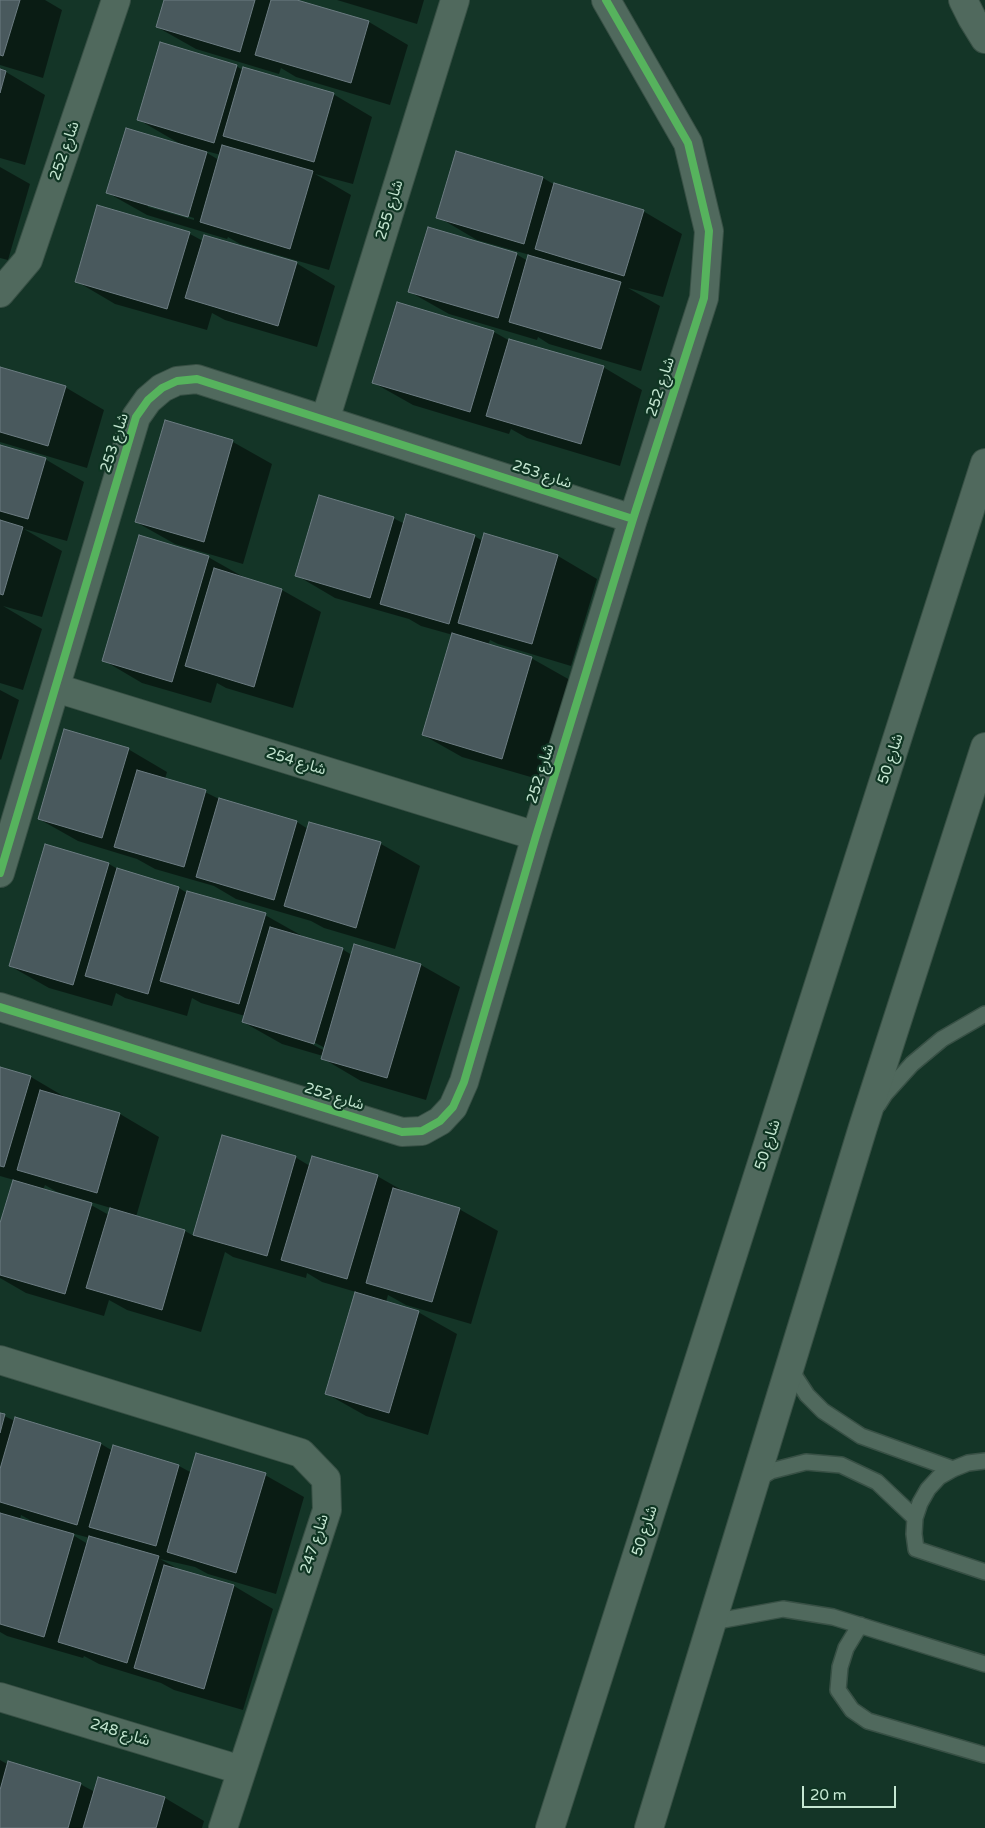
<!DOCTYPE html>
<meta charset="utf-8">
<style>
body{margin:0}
#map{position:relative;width:985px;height:1828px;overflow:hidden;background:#143527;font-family:"Varela Round",sans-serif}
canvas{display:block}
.scale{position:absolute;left:802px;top:1786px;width:94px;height:22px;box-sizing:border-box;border:2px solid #c5e7d2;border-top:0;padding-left:6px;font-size:15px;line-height:18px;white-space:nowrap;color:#c5e7d2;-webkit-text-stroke:4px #0f3523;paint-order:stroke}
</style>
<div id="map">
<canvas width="985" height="1828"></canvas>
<div class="scale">20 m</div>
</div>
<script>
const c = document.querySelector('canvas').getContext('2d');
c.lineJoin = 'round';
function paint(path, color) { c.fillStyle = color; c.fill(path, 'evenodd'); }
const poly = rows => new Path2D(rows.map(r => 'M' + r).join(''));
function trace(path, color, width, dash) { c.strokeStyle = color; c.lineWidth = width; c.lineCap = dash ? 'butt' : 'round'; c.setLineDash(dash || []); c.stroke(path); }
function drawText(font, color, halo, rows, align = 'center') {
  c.font = font + ' "Varela Round","Noto Sans Arabic",sans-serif'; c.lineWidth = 4.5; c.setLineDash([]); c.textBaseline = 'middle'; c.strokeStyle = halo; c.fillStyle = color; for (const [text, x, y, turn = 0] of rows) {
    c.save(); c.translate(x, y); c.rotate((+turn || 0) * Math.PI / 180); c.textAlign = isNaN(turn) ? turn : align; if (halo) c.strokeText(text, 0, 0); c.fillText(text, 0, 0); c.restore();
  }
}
const shadow = poly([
 [0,0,45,0,62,10,43,78,0,65],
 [165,0,295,0,369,22,408,45,390,105,296,77,281,68,279,74,196,49,157,27],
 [337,0,424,0,417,24],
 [236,66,243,70,333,94,372,117,353,184,315,174,351,195,329,270,240,244,228,237,227,239,147,215,108,193,182,145,139,120],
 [202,150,221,155,219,160],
 [148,204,194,218,194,220,148,207],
 [0,70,6,72,45,95,25,165,0,158],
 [457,152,543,178,555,185,643,211,682,234,663,297,628,288,660,306,641,371,549,344,538,337,537,340,449,314,410,292,516,254,528,261,530,255,477,240,438,217],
 [0,167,30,184,8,260,0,258],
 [98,207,190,234,203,241,296,263,335,286,317,347,225,320,212,313,207,330,115,304,76,281],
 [397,304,494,332,510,341,603,367,642,390,620,466,527,438,511,429,509,434,413,405,374,383],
 [0,368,65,387,104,410,87,468,0,442],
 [166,421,233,442,272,464,243,564,175,544,136,522],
 [0,446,45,459,84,482,67,541,24,529,62,551,42,617,3,606,42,629,23,690,0,683],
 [393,518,405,524,474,536,483,541,485,535,558,556,597,579,571,666,498,644,490,640,488,645,531,658,570,680,541,780,462,757,423,735,453,635,421,626,409,619,335,598,296,575],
 [208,557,247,579,282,590,321,612,293,708,226,688,217,683,211,703,142,683,103,660],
 [0,690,19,700,1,760,0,759],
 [128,749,167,772,165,779,205,792,219,799,297,822,308,829,309,823,381,844,420,866,395,949,324,928,311,921,236,899,214,886,155,869,137,859,78,841,39,819],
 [46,845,109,864,121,871,179,888,187,893,265,915,304,937,342,949,352,955,355,946,421,965,460,987,426,1100,361,1081,322,1058,323,1056,282,1044,243,1022,245,1016,201,1003,192,998,187,1016,125,998,116,993,112,1006,49,988,10,966],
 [310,1040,325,1048,325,1051,308,1042],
 [0,1068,31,1077,70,1100,120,1114,159,1137,136,1217,185,1231,194,1236,223,1136,295,1157,310,1166,377,1176,407,1193,459,1209,498,1231,471,1324,406,1305,388,1295,386,1302,418,1312,457,1334,428,1435,366,1416,327,1394,356,1292,322,1282,307,1273,306,1278,233,1257,225,1252,201,1332,127,1310,109,1300,104,1316,26,1293,0,1278,0,1227,14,1180,0,1176],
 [45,1185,57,1192,111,1208,109,1215,91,1205,43,1190],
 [0,1414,15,1421,101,1444,113,1451,114,1447,179,1466,192,1473,265,1475,304,1497,276,1594,208,1574,195,1567,160,1559,182,1571,234,1586,273,1609,243,1710,174,1690,161,1683,99,1664,84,1656,83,1658,7,1636,0,1632],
 [21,1515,35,1523,20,1520],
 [71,1533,90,1538,88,1544,71,1534],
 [117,1542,128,1548,116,1545],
 [0,1760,9,1765,80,1784,95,1792,99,1779,165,1798,204,1821,202,1828,0,1828]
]);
const building = poly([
 [0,0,20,0,3,56,0,55,0,0],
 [164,0,255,0,240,52,156,27,164,0],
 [271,0,297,0,369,21,351,83,255,55,271,0],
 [160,42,237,65,214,143,137,120,160,42],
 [243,67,334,93,314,162,223,136,243,67],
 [0,69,6,71,0,93,0,69],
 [126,128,207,152,188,217,106,193,126,128],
 [222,145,313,171,290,249,200,222,222,145],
 [456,151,543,177,524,244,436,218,456,151],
 [554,183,644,210,624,276,535,249,554,183],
 [97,205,190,232,167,309,75,282,97,205],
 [428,227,517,253,498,318,408,292,428,227],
 [204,235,297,262,278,326,185,298,204,235],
 [528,255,621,282,601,349,509,322,528,255],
 [397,302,494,331,470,412,372,383,397,302],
 [509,339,604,366,581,444,486,416,509,339],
 [0,367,66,386,48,446,0,432,0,367],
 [165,420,233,440,204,542,135,522,165,420],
 [0,445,46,458,28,519,0,511,0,445],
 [319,495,394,517,370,598,295,576,319,495],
 [406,514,475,535,449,624,380,604,406,514],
 [0,520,23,527,3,595,0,594,0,520],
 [484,533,558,555,532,644,458,623,484,533],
 [139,535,209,556,172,682,102,661,139,535],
 [214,568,282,589,254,687,185,666,214,568],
 [452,633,532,657,502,759,422,735,452,633],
 [64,729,129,748,102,838,38,819,64,729],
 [137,770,206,790,184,867,114,847,137,770],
 [219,798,297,821,274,900,196,877,219,798],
 [309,822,381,842,356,928,284,906,309,822],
 [45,844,109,863,73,985,9,966,45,844],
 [117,868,179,887,148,994,85,976,117,868],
 [187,891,266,913,239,1004,160,981,187,891],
 [270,927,343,948,314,1044,242,1022,270,927],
 [354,944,421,964,387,1078,321,1059,354,944],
 [0,1067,31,1076,4,1167,0,1166,0,1067],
 [40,1090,120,1113,97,1193,17,1170,40,1090],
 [222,1135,296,1156,267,1256,193,1235,222,1135],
 [312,1156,378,1175,347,1279,281,1260,312,1156],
 [13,1180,92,1203,65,1294,0,1275,0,1223,13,1180],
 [393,1188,460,1208,432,1302,366,1283,393,1188],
 [110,1208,185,1230,162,1310,86,1288,110,1208],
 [355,1292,419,1311,389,1413,325,1394,355,1292],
 [0,1413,5,1414,0,1433,0,1413],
 [15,1417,101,1443,77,1525,0,1502,0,1469,15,1417],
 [113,1445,179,1465,156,1546,89,1527,113,1445],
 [196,1453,266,1473,236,1573,167,1552,196,1453],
 [0,1513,74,1534,44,1637,0,1624,0,1513],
 [89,1536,159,1556,127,1663,58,1642,89,1536],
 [164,1565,234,1585,204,1689,134,1668,164,1565],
 [8,1761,81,1783,68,1828,0,1828,0,1790,8,1761],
 [98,1777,165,1797,156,1828,83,1828,98,1777]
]);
const service = poly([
 [878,1105,885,1094,912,1064,942,1039,985,1014],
 [790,1369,807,1395,823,1411,861,1436,953,1469],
 [985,1461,968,1463,953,1469,939,1477,928,1489,920,1503,915,1518,914,1534,916,1549,985,1572],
 [756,1480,771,1471,806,1462,841,1465,877,1482,915,1518],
 [712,1622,783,1609,833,1617,985,1664],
 [860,1625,846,1648,840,1667,838,1690,852,1710,868,1721,985,1755]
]);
const minor = poly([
 [0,293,28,260,116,0],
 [325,420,455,0],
 [56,688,536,836],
 [0,873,136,417,148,400,162,388,177,381,197,379,633,519],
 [0,1007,402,1132,422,1131,440,1121,453,1107,464,1082,536,836,633,519,704,298,709,231,688,143,606,0],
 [0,1360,301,1453,326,1479,327,1510,223,1828],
 [0,1697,241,1770]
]);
const secondary = poly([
 [963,0,972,18,985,39],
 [550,1828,985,463],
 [649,1828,863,1127,985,747]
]);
const cycleway = poly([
 [0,873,136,417,148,400,162,388,177,381,197,379,633,519],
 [0,1007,402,1132,422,1131,440,1121,453,1107,464,1082,536,836,633,519,704,298,709,231,688,143,606,0]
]);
const streetNames = [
 ["شارع 252",65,151,-71],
 ["شارع 255",390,210,-73],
 ["شارع 252",661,387,-72],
 ["شارع 253",115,443,-72],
 ["شارع 253",542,475,18],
 ["شارع 50",891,759,-72],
 ["شارع 254",296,762,17],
 ["شارع 252",541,774,-73],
 ["شارع 252",334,1097,17],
 ["شارع 50",768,1145,-72],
 ["شارع 50",645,1531,-72],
 ["شارع 247",315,1544,-72],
 ["شارع 248",120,1733,17]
];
paint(shadow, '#0007');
paint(building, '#49595d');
trace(building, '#6c7c82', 1);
trace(service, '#385045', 18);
trace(minor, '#385045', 30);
trace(secondary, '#385045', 30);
trace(service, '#50695d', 15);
trace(minor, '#50695d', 28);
trace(secondary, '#50695d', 28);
trace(cycleway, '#56b35d', 8);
drawText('15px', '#c5e7d2', '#0f3523', streetNames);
</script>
